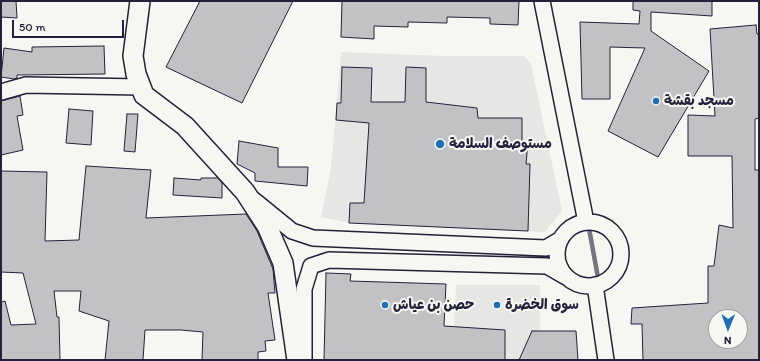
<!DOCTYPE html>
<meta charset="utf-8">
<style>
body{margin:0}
#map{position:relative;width:760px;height:361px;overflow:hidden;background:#f6f6f2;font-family:Itim,sans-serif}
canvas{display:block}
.frame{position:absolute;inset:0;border:2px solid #22223b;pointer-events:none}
.north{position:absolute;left:708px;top:309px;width:40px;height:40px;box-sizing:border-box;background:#f6f6f2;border:1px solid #a1a1a9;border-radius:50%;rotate:181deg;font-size:11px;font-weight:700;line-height:16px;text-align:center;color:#22223b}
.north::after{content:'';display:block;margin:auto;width:14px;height:18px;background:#1f6fb2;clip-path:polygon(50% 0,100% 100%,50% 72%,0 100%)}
.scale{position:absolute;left:12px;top:20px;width:112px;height:18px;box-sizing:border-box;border:2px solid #22223b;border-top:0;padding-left:5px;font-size:12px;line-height:14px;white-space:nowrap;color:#22223b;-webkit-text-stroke:3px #f6f6f2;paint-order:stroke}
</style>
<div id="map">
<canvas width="760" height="361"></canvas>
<div class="frame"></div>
<div class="north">N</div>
<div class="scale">50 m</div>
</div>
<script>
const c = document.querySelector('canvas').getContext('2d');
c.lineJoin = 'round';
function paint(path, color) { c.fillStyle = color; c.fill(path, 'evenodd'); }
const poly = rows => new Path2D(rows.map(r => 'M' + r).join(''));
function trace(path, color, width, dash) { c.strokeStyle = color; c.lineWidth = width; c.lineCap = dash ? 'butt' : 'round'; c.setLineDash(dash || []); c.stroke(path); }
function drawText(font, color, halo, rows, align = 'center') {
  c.font = font + ' Itim,"Playpen Sans Arabic",sans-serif'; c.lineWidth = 4; c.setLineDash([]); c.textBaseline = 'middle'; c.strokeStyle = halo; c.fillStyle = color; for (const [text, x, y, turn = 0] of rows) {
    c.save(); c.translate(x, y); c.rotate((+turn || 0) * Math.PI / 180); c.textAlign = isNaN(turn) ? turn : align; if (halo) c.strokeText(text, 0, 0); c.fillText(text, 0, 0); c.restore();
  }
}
const built = poly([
 [341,52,444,56,524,56,531,64,562,211,545,232,349,223,321,217,331,168],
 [456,285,540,285,540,331,532,332,519,360,443,360,444,326,454,326]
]);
const stream = poly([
 [588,223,599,283]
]);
const building = poly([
 [1,1,16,1,17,18,1,17,1,1],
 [200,1,293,1,242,103,166,67,200,1],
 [342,1,519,1,518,25,490,24,490,18,447,17,447,23,408,22,408,27,374,26,374,39,341,37,342,1],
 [633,1,712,1,712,16,651,12,651,31,709,71,658,157,608,131,645,48,610,47,610,99,582,99,580,22,639,24,640,11,633,10,633,1],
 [756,25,757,34,759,34,759,118,755,119,755,170,759,170,759,360,643,360,642,324,631,324,632,308,708,303,708,266,714,266,719,225,733,228,732,156,688,156,688,115,715,116,710,29,756,25],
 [716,317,740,317,740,341,716,341,716,317],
 [104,46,105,74,17,75,17,78,14,79,1,77,4,48,32,52,32,47,104,46],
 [342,67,372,68,371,102,405,102,406,67,426,68,426,102,477,108,478,118,522,118,522,142,528,142,526,164,530,164,528,231,349,223,350,203,364,203,369,123,336,120,337,103,341,103,342,67],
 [20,96,23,115,17,116,23,150,1,155,1,101,20,96],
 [69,109,93,111,91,145,66,143,69,109],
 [127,114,138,114,135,152,124,151,127,114],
 [239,141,278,148,278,167,308,167,307,186,255,181,255,173,237,164,239,141],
 [86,166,151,170,146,218,246,214,257,231,273,269,275,293,268,293,275,340,265,341,266,351,258,352,258,360,202,360,203,332,181,330,145,330,143,360,105,360,109,321,79,311,81,291,54,291,57,317,59,317,60,360,1,360,1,302,5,301,11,325,36,324,23,273,1,272,1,171,47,172,45,241,79,240,86,166],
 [174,178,201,180,201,178,218,178,222,183,222,198,173,195,174,178],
 [326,273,351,274,350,281,446,284,444,326,505,330,505,360,324,360,326,273],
 [532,331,576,331,578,360,519,360,532,331]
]);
const minor = poly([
 [542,1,586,222],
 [1,92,26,85,141,87],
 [254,200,292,231,313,238,546,248,561,239],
 '557 254a32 32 0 1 1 64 0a32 32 0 1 1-64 0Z',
 [595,285,606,360],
 [304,360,304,289,311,266,329,260,547,266,566,277]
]);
const major = poly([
 [140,1,133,56,136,74,144,95,185,126,245,192,267,226,283,263,297,360]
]);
const markers = [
 [656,101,4,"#1f6fb2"],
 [440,144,5,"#1f6fb2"],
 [385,305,4,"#1f6fb2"],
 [497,305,4,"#1f6fb2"]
];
const poiNames = [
 ["مسجد بقشة",664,101],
 ["مستوصف السلامة",449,144],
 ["حصن بن عياش",393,305],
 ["سوق الخضرة",505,305]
];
paint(built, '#e6e6e4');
trace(stream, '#757583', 4.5);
paint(building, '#c2c2c4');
trace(building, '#22223b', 1);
trace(minor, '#22223b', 18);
trace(major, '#22223b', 22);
trace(minor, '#f6f6f2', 15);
trace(major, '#f6f6f2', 19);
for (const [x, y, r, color] of markers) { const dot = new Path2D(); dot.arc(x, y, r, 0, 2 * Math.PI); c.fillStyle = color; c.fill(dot); trace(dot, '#f6f6f2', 1.5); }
drawText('bold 14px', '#22223b', '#f6f6f2', poiNames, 'left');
</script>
